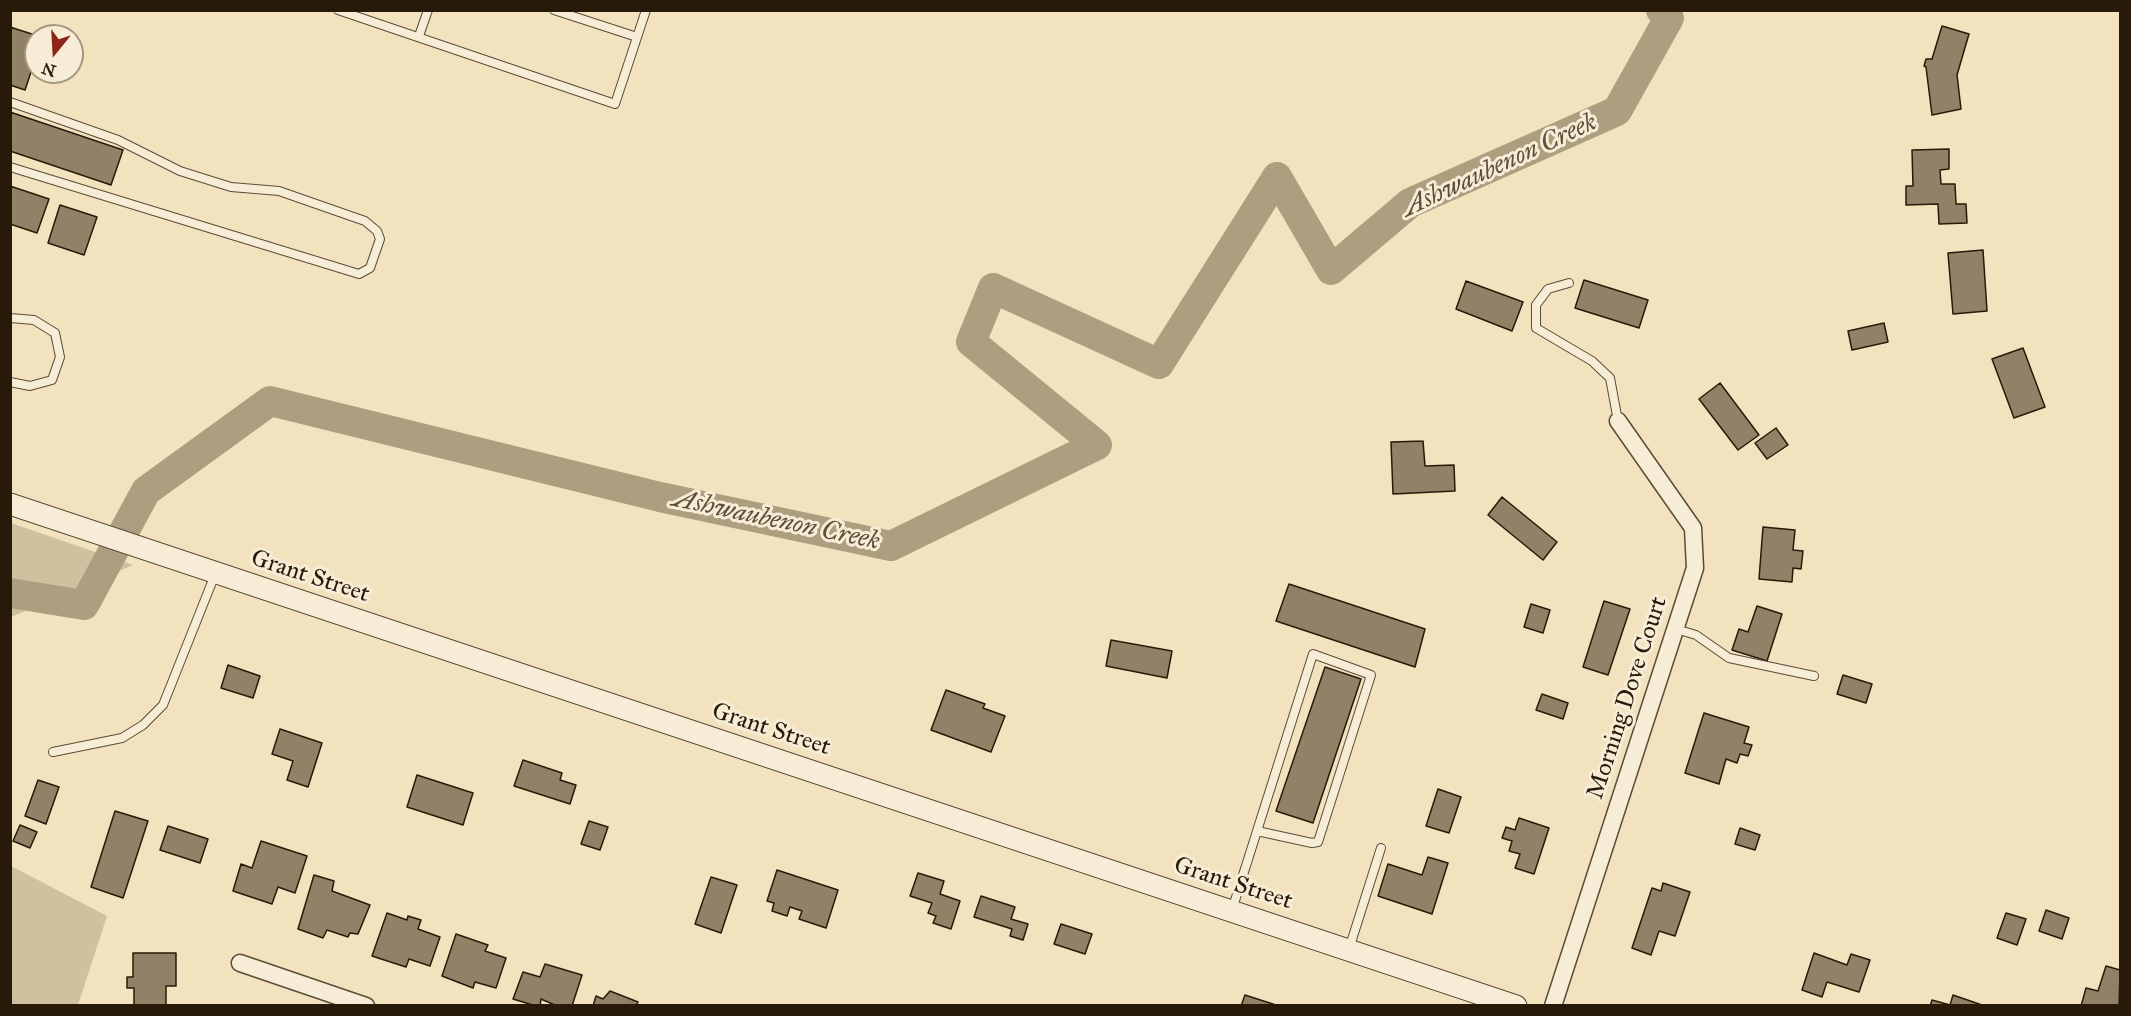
<!DOCTYPE html>
<style>
body{margin:0}
#map{position:relative;width:2131px;height:1016px;overflow:hidden;background:#f2e2be;font-family:"IM FELL Great Primer",serif}
canvas{display:block}
.frame{position:absolute;inset:0;border:12px solid #271a09;pointer-events:none}
.north{position:absolute;left:24px;top:24px;width:60px;height:60px;box-sizing:border-box;background:#f7ecd5;border:2px solid #a49883;border-radius:50%;rotate:198deg;font-size:16px;font-weight:700;line-height:24px;text-align:center;color:#271a09}
.north::after{content:'';display:block;margin:auto;width:21px;height:27px;background:#8f2418;clip-path:polygon(50% 0,100% 100%,50% 72%,0 100%)}
</style>
<div id="map">
<canvas width="2131" height="1016"></canvas>
<div class="frame"></div>
<div class="north">N</div>
</div>
<script>
const c = document.querySelector('canvas').getContext('2d');
c.lineJoin = 'round';
function paint(path, color) { c.fillStyle = color; c.fill(path, 'evenodd'); }
const poly = rows => new Path2D(rows.map(r => 'M' + r).join(''));
function trace(path, color, width, dash) { c.strokeStyle = color; c.lineWidth = width; c.lineCap = dash ? 'butt' : 'round'; c.setLineDash(dash || []); c.stroke(path); }
function drawText(font, color, halo, rows, align = 'center') {
  c.font = font + ' "IM FELL Great Primer",serif'; c.lineWidth = 6; c.setLineDash([]); c.textBaseline = 'middle'; c.strokeStyle = halo; c.fillStyle = color; for (const [text, x, y, turn = 0] of rows) {
    c.save(); c.translate(x, y); c.rotate((+turn || 0) * Math.PI / 180); c.textAlign = isNaN(turn) ? turn : align; if (halo) c.strokeText(text, 0, 0); c.fillText(text, 0, 0); c.restore();
  }
}
const green = poly([
 [11,523,133,565,11,617],
 [11,866,107,916,78,1005,11,1005]
]);
const river = poly([
 [10,593,84,605,146,491,270,401,660,497,891,546,1097,445,971,342,993,288,1159,364,1277,177,1331,270,1410,203,1617,111,1669,18,1661,10]
]);
const building = poly([
 [1942,26,1969,34,1957,75,1961,109,1932,115,1926,67,1924,66,1926,59,1932,59,1942,26],
 [10,27,38,36,36,57,25,90,10,85,10,27],
 [10,112,123,150,111,185,10,151,10,112],
 [1949,149,1949,169,1940,170,1941,184,1955,184,1956,204,1966,204,1967,223,1939,224,1938,204,1906,205,1906,186,1913,186,1912,150,1949,149],
 [10,186,49,199,37,233,10,224,10,186],
 [60,205,97,217,84,255,48,243,60,205],
 [1983,250,1987,311,1953,314,1948,253,1983,250],
 [1584,280,1648,300,1639,328,1575,308,1584,280],
 [1466,281,1523,302,1512,331,1456,309,1466,281],
 [1884,323,1888,342,1852,350,1848,331,1884,323],
 [2023,348,2045,407,2014,418,1992,359,2023,348],
 [1720,383,1759,435,1738,450,1699,399,1720,383],
 [1776,428,1788,445,1767,459,1755,443,1776,428],
 [1423,441,1425,466,1454,465,1455,491,1393,494,1391,442,1423,441],
 [1502,497,1557,542,1543,560,1488,515,1502,497],
 [1763,527,1795,530,1793,550,1803,551,1801,569,1793,568,1792,582,1759,579,1763,527],
 [1289,584,1425,629,1415,667,1276,621,1289,584],
 [1604,601,1630,609,1608,675,1583,667,1604,601],
 [1531,604,1550,610,1543,633,1524,627,1531,604],
 [1757,606,1782,614,1767,661,1732,650,1739,629,1748,632,1757,606],
 [1111,640,1172,651,1167,678,1106,666,1111,640],
 [228,665,260,676,253,698,221,688,228,665],
 [1325,667,1361,679,1313,823,1276,811,1325,667],
 [1843,675,1872,684,1866,703,1837,694,1843,675],
 [946,690,985,704,983,708,1005,716,991,752,931,730,946,690],
 [1542,694,1568,703,1563,719,1536,710,1542,694],
 [1704,713,1749,727,1744,743,1752,745,1748,756,1740,754,1737,763,1726,759,1719,784,1685,773,1704,713],
 [280,729,322,743,308,787,287,780,293,761,272,754,280,729],
 [523,760,562,773,560,780,576,785,570,804,514,786,523,760],
 [417,775,473,793,463,825,407,807,417,775],
 [38,780,59,787,46,824,25,816,38,780],
 [1438,789,1461,797,1449,833,1426,826,1438,789],
 [115,811,148,821,123,898,91,887,115,811],
 [1519,818,1549,828,1534,874,1515,868,1520,854,1509,851,1512,841,1502,838,1506,827,1515,830,1519,818],
 [589,821,608,827,600,850,581,844,589,821],
 [20,825,37,832,30,848,13,841,20,825],
 [168,826,208,839,200,863,160,850,168,826],
 [1740,828,1760,835,1755,850,1735,844,1740,828],
 [261,841,307,856,295,893,278,887,272,904,233,891,241,864,252,868,261,841],
 [1428,857,1448,863,1432,914,1378,896,1388,864,1422,875,1428,857],
 [777,870,838,890,826,928,799,919,802,911,790,907,787,916,772,911,774,903,767,901,777,870],
 [918,873,944,881,940,894,960,901,951,929,933,923,936,916,928,913,932,903,910,896,918,873],
 [314,875,334,881,332,891,370,905,358,934,350,933,348,937,327,930,323,938,298,929,314,875],
 [711,877,737,885,721,933,695,924,711,877],
 [1663,883,1690,892,1675,936,1659,931,1651,955,1632,948,1652,888,1661,891,1663,883],
 [981,896,1015,907,1011,919,1028,924,1023,940,1010,936,1012,929,974,917,981,896],
 [2046,910,2069,918,2062,939,2039,931,2046,910],
 [387,913,407,920,408,916,421,920,418,929,440,937,430,966,409,959,406,967,372,956,387,913],
 [2006,913,2026,919,2017,945,1997,938,2006,913],
 [1061,924,1092,934,1085,954,1054,944,1061,924],
 [456,934,488,945,485,951,506,958,496,988,475,982,473,988,442,976,456,934],
 [133,953,176,953,176,986,166,986,166,1006,134,1006,134,988,127,988,127,977,133,977,133,953],
 [1814,953,1847,965,1851,954,1870,960,1859,992,1827,982,1822,997,1802,990,1814,953],
 [545,964,582,975,572,1006,557,1006,541,999,540,1006,536,1006,513,999,523,972,540,977,545,964],
 [2106,966,2120,970,2119,1006,2081,1006,2086,988,2098,991,2106,966],
 [610,991,638,1002,636,1006,593,1006,596,996,603,999,610,991],
 [1245,995,1279,1006,1241,1006,1245,995],
 [1953,995,1982,1005,1982,1006,1930,1006,1932,1000,1950,1005,1953,995]
]);
const service = poly([
 [338,10,615,104,646,10],
 [554,10,637,37],
 [419,36,428,10],
 [10,102,118,140,180,171,231,187,279,191,365,221,377,231,380,239,370,268,359,274,10,167],
 [1569,283,1548,289,1536,305,1536,328,1592,361,1610,378,1618,421],
 [10,318,34,320,55,333,60,357,52,380,30,386,10,382],
 [1676,629,1696,635,1729,658,1814,676],
 [53,752,122,738,143,725,163,705,216,572],
 [1232,910,1257,831,1313,654,1371,675,1318,842,1312,843,1257,831],
 [1349,949,1381,848]
]);
const minor = poly([
 [240,963,366,1006],
 [1553,1006,1695,568,1693,528,1618,421]
]);
const tertiary = poly([
 [10,504,1516,1006]
]);
const streetNames = [
 ["Grant Street",310,577,18],
 ["Morning Dove Court",1628,698,-72],
 ["Grant Street",771,730,18],
 ["Grant Street",1233,884,18]
];
const waterNames = [
 ["Ashwaubenon Creek",1500,166,-25],
 ["Ashwaubenon Creek",776,521,12]
];
paint(green, '#cfc09f');
trace(river, '#ad9e80', 30);
paint(building, '#918267');
trace(building, '#271a09', 1.5);
trace(service, '#5a4c36', 10);
trace(minor, '#5a4c36', 19);
trace(tertiary, '#5a4c36', 23);
trace(service, '#f7ecd5', 8);
trace(minor, '#f7ecd5', 16);
trace(tertiary, '#f7ecd5', 21);
drawText('24px', '#271a09', '#f7ecd5', streetNames);
drawText('italic 26px', '#5d4f39', '#f7ecd5', waterNames);
</script>
